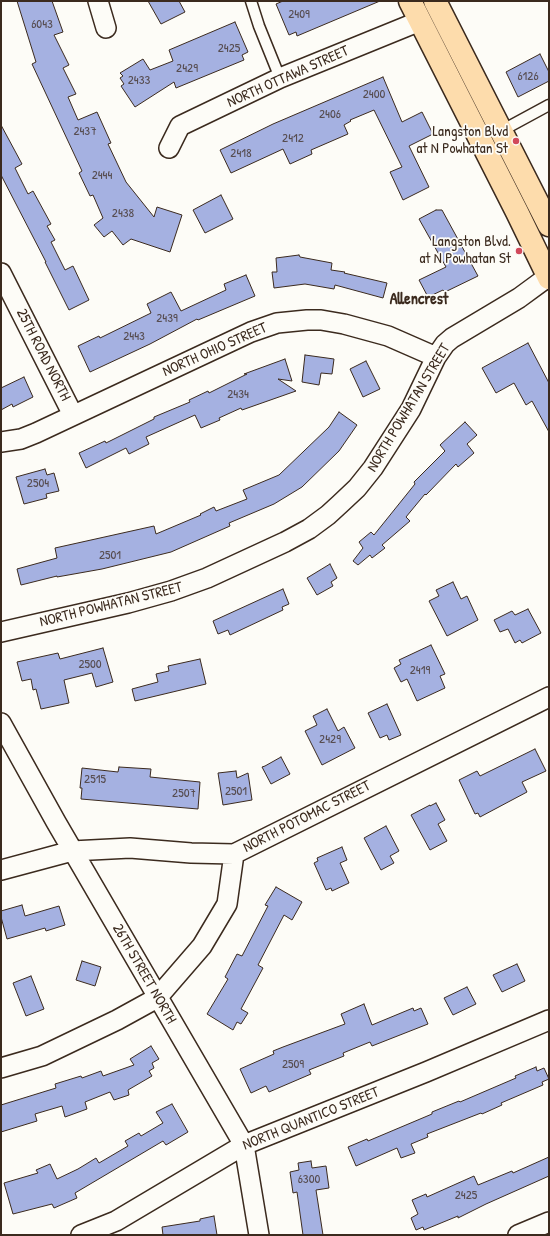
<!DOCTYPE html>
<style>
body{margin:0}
#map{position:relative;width:550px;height:1236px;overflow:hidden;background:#fdfcf7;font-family:"Patrick Hand",sans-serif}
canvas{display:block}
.frame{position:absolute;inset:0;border:2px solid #3b2a1e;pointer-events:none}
</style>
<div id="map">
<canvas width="550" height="1236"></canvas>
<div class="frame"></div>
</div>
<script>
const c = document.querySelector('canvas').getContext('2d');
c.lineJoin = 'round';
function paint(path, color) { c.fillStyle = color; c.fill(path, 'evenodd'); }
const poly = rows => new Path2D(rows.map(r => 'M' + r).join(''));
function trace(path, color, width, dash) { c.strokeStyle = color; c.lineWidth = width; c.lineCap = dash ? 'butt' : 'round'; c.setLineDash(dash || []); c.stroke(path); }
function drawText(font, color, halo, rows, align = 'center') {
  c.font = font + ' "Patrick Hand",sans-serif'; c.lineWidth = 3.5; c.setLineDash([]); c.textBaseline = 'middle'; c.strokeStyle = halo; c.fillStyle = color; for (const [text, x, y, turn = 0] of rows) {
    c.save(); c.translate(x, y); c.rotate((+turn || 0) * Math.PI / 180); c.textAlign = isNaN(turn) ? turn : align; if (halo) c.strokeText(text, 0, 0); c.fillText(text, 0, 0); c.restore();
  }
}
const building = poly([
 [17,1,52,1,63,32,54,35,69,65,63,68,76,94,68,97,78,120,97,112,111,143,108,144,126,182,154,217,157,207,182,215,170,252,131,239,123,245,112,231,104,237,94,225,103,218,93,195,90,196,79,173,82,171,32,64,36,62,17,1],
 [148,1,179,1,185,12,161,24,148,1],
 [283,1,380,1,297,36,296,32,289,35,276,4,283,1],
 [235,22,248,52,242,55,244,60,176,88,174,82,135,107,121,86,124,84,120,78,123,76,120,73,143,59,150,70,173,61,169,50,235,22],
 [540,54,549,72,549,81,518,97,506,72,540,54],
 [383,77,402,122,422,112,433,134,409,146,429,187,403,200,390,172,402,167,374,110,350,120,351,121,344,125,348,134,311,150,312,154,290,164,283,149,231,173,220,150,273,124,383,77],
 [1,125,22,164,15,168,28,194,33,191,51,224,47,226,55,240,51,242,65,270,73,266,89,300,69,310,45,262,46,262,1,175,1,125],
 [221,195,233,219,205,233,193,210,221,195],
 [436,210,442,210,478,276,445,292,443,290,428,297,419,280,446,267,419,219,436,210],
 [299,255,300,257,332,263,331,270,345,272,344,273,387,283,383,298,335,285,334,289,305,284,274,288,272,272,277,272,276,258,299,255],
 [246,275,255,296,198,320,197,319,150,344,90,372,78,346,99,336,100,338,151,313,147,304,171,292,181,311,226,290,224,284,246,275],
 [528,343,549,383,549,432,532,401,526,405,514,383,496,393,482,368,528,343],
 [305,355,334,359,332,374,321,373,319,385,302,382,305,355],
 [285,359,292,381,278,379,296,391,242,410,241,408,219,418,220,420,201,428,195,415,146,437,149,444,129,454,126,448,86,468,79,453,105,441,106,443,154,419,154,417,190,402,189,400,208,391,209,393,247,374,244,374,285,359],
 [366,361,380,389,363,397,350,369,366,361],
 [24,377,33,397,13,407,12,404,1,410,1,388,24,377],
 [339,412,357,425,339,451,302,487,274,504,229,523,230,526,171,552,102,569,57,577,57,576,21,585,17,569,57,558,55,548,154,526,156,534,201,515,200,514,214,507,216,511,247,499,243,490,279,475,329,427,339,412],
 [465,422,477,435,467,444,474,453,458,467,456,464,426,495,425,494,406,517,410,521,382,545,385,548,372,558,370,555,358,565,353,561,363,548,359,542,371,532,374,535,415,484,414,482,445,451,440,445,465,422],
 [45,469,47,475,54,473,59,491,46,494,47,498,24,504,16,477,45,469],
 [330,564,337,578,331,582,333,586,317,595,307,578,330,564],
 [453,582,461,599,467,596,478,620,447,636,429,601,439,596,436,590,453,582],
 [283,589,289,604,282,607,283,610,230,635,228,630,218,634,213,621,283,589],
 [528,609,541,633,522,643,520,640,515,643,508,629,500,632,494,620,512,611,515,615,528,609],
 [431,645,445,674,440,676,445,688,417,701,407,679,401,682,394,668,401,664,399,660,431,645],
 [103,648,113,682,96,687,92,673,64,680,69,703,41,709,36,689,33,690,31,679,22,681,17,662,58,653,60,659,103,648],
 [200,659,206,684,135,701,132,689,158,682,156,674,169,671,168,666,200,659],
 [387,704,401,735,389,740,387,735,380,738,368,713,387,704],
 [327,709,338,731,344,727,355,748,322,765,305,731,317,725,313,716,327,709],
 [535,749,546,771,522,782,527,792,480,817,478,813,475,814,459,780,477,771,480,776,535,749],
 [281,757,290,774,271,784,262,767,265,766,281,757],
 [119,767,151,769,150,777,200,782,198,809,81,799,82,788,80,788,82,768,118,772,119,767],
 [236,771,237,778,248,773,252,800,223,805,218,773,236,771],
 [436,803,445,820,438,824,447,841,430,850,411,815,430,805,430,806,436,803],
 [386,826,399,851,390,856,394,863,381,870,364,838,386,826],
 [342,847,347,860,340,863,349,883,332,891,331,888,326,890,314,863,318,861,317,858,342,847],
 [276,887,302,902,292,920,284,915,258,965,263,968,241,1009,248,1013,241,1024,237,1022,233,1030,207,1014,228,979,225,977,237,954,242,956,268,906,265,905,276,887],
 [22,905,25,916,59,906,65,925,46,931,45,928,7,939,1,917,1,911,22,905],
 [82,961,101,967,95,986,76,980,82,961],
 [517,964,525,981,502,992,493,975,517,964],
 [31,976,44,1009,26,1016,13,983,31,976],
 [467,987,476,1004,453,1015,444,998,467,987],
 [364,1004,372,1025,413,1008,414,1011,421,1008,428,1024,372,1046,370,1042,343,1053,344,1056,309,1070,311,1074,269,1092,266,1086,251,1093,240,1069,274,1054,273,1051,283,1047,345,1024,341,1014,364,1004],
 [151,1046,159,1059,152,1063,154,1068,149,1071,152,1076,128,1090,129,1095,114,1100,110,1092,85,1102,87,1109,65,1117,62,1106,35,1114,37,1121,1,1132,1,1105,56,1088,55,1084,81,1076,82,1078,101,1071,103,1076,134,1065,130,1059,151,1046],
 [536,1067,537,1071,544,1068,549,1079,542,1082,543,1085,501,1103,502,1105,482,1114,481,1113,427,1134,428,1137,411,1144,415,1153,401,1158,397,1148,356,1166,348,1147,367,1139,368,1141,432,1114,432,1112,459,1101,460,1102,516,1078,515,1076,536,1067],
 [172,1104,188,1132,166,1145,163,1141,75,1193,77,1198,54,1208,52,1204,13,1214,4,1183,38,1173,36,1170,50,1164,57,1179,78,1169,96,1158,99,1163,128,1146,125,1141,139,1133,141,1136,163,1123,156,1112,172,1104],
 [549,1157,549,1176,486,1204,458,1218,458,1216,424,1230,423,1227,416,1230,411,1218,418,1214,412,1200,426,1194,427,1197,474,1176,478,1185,512,1171,513,1173,549,1157],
 [311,1161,312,1168,326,1166,329,1188,316,1190,323,1235,303,1235,297,1192,293,1193,290,1172,299,1170,298,1163,311,1161],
 [214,1216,217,1235,163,1235,162,1227,200,1221,200,1219,214,1216]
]);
const service = poly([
 [251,1,259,26,280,78],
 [501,131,549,105]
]);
const minor = poly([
 [98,1,106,28],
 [169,148,180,126,280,78,420,21],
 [1,273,73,415],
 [1,442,21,439,36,433,251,332,277,323,307,320,321,320,344,324,388,336,436,357],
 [1,632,128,603,171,591,207,578,285,542,309,529,328,515,340,504,357,488,373,468,411,409,436,357,445,344,452,338,519,298,549,276],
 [1,723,56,822,244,1145,259,1235],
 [1,870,72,851,130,848,191,853,234,854,549,697],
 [1,1068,42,1056,117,1020,157,998,202,946,227,904,234,854],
 [81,1235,116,1221,244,1145,426,1072,549,1020],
 [518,1235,549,1222]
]);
const primary = poly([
 [410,1,517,212,549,278],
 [435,1,549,225]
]);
const markers = [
 [516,141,4,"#d1495b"],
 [519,251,4,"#d1495b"]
];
const numberNames = [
 ["2409",299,15],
 ["6043",42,25],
 ["2425",229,49],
 ["2429",187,69],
 ["6126",528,77],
 ["2433",139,81],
 ["2400",374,95],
 ["2406",330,115],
 ["2437",85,132],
 ["2412",293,139],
 ["2418",241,154],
 ["2444",102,176],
 ["2438",123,214],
 ["2439",167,319],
 ["2443",134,337],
 ["2434",238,395],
 ["2504",38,484],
 ["2501",110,556],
 ["2500",90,665],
 ["2419",420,671],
 ["2429",330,740],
 ["2515",95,780],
 ["2501",236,792],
 ["2507",184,794],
 ["2509",293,1065],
 ["6300",309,1180],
 ["2425",466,1196]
];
const streetNames = [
 ["NORTH OTTAWA STREET",288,77,-24],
 ["NORTH OHIO STREET",215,350,-24],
 ["25TH ROAD NORTH",43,355,63],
 ["NORTH POWHATAN STREET",409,408,-59],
 ["NORTH POWHATAN STREET",111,605,-14],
 ["NORTH POTOMAC STREET",307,817,-27],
 ["26TH STREET NORTH",144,974,60],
 ["NORTH QUANTICO STREET",311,1119,-22]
];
const poiNames = [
 ["Langston Blvd",508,132],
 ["at N Powhatan St",508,149],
 ["Langston Blvd.",511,242],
 ["at N Powhatan St",511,259]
];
const neighbourhoodNames = [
 ["Allencrest",419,300]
];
paint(building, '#a5b1e1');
trace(building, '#3b2a1e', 1);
trace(service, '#3b2a1e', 13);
trace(minor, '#3b2a1e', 22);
trace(primary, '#3b2a1e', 25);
trace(service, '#fdfcf7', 10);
trace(minor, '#fdfcf7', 19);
trace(primary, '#fddcac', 22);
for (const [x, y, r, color] of markers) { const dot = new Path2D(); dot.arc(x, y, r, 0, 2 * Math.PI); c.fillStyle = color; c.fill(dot); trace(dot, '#fdfcf7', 1.5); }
drawText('13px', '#564c4f', null, numberNames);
drawText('15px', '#3b2a1e', '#fdfcf7', streetNames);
drawText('15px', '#3b2a1e', '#fdfcf7', poiNames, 'right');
drawText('bold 16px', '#3b2a1e', '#fdfcf7', neighbourhoodNames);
</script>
